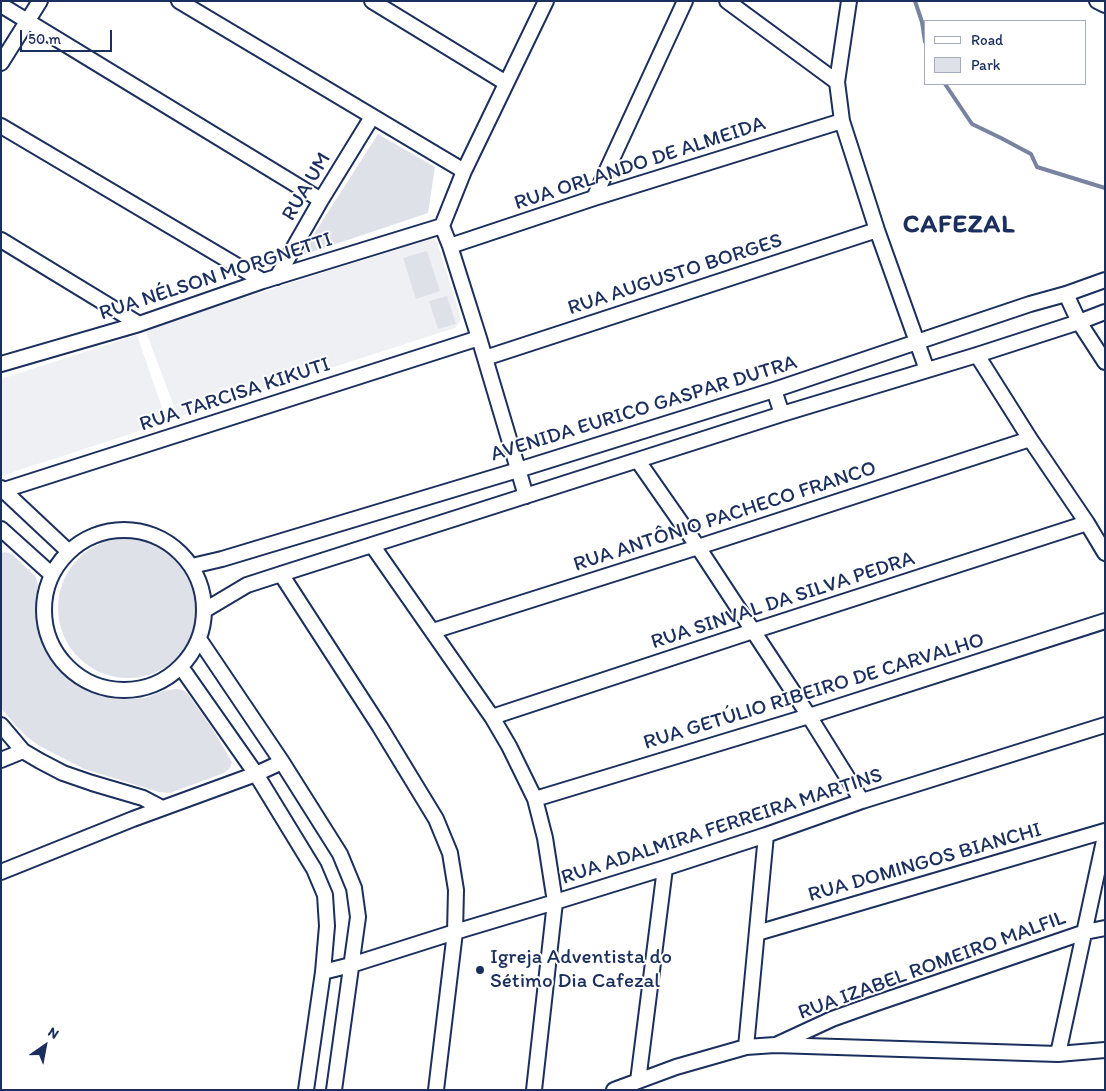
<!DOCTYPE html>
<meta charset="utf-8">
<style>
body{margin:0}
#map{position:relative;width:1106px;height:1091px;overflow:hidden;background:#fff;font-family:Itim,sans-serif}
canvas{display:block}
.frame{position:absolute;inset:0;border:2px solid #1b2f5e;pointer-events:none}
.legend{position:absolute;left:924px;top:20px;width:162px;height:65px;box-sizing:border-box;background:#fff;border:1px solid #a4acbf;margin:0;padding:6px 9px;list-style:none;font-size:15px;color:#1b2f5e}
.legend li{display:flex;align-items:center;gap:10px;height:25px}
.legend b{width:25px;border:1px solid #a4acbf}
.north{position:absolute;left:20px;top:1021px;width:50px;height:50px;-webkit-text-stroke:4px #fff;paint-order:stroke;rotate:33deg;font-size:14px;font-weight:700;line-height:20px;text-align:center;color:#1b2f5e}
.north::after{content:'';display:block;margin:auto;width:18px;height:22px;background:#1b2f5e;clip-path:polygon(50% 0,100% 100%,50% 72%,0 100%)}
.scale{position:absolute;left:20px;top:30px;width:92px;height:22px;box-sizing:border-box;border:2px solid #1b2f5e;border-top:0;padding-left:6px;font-size:15px;line-height:18px;white-space:nowrap;color:#1b2f5e;-webkit-text-stroke:4px #fff;paint-order:stroke}
</style>
<div id="map">
<canvas width="1106" height="1091"></canvas>
<div class="frame"></div>
<ul class="legend">
<li><b style="height:6px;background:#fff"></b>Road</li>
<li><b style="height:14px;background:#dee1e7"></b>Park</li>
</ul>
<div class="north">N</div>
<div class="scale">50 m</div>
</div>
<script>
const c = document.querySelector('canvas').getContext('2d');
c.lineJoin = 'round';
function paint(path, color) { c.fillStyle = color; c.fill(path, 'evenodd'); }
const poly = rows => new Path2D(rows.map(r => 'M' + r).join(''));
function trace(path, color, width, dash) { c.strokeStyle = color; c.lineWidth = width; c.lineCap = dash ? 'butt' : 'round'; c.setLineDash(dash || []); c.stroke(path); }
function drawText(font, color, halo, rows, align = 'center') {
  c.font = font + ' Itim,sans-serif'; c.lineWidth = 4; c.setLineDash([]); c.textBaseline = 'middle'; c.strokeStyle = halo; c.fillStyle = color; for (const [text, x, y, turn = 0] of rows) {
    c.save(); c.translate(x, y); c.rotate((+turn || 0) * Math.PI / 180); c.textAlign = isNaN(turn) ? turn : align; if (halo) c.strokeText(text, 0, 0); c.fillText(text, 0, 0); c.restore();
  }
}
const built = poly([
 [430,239,434,239,437,242,461,318,459,323,455,328,178,417,145,329],
 [137,335,167,422,1,476,1,379]
]);
const green = poly([
 [378,134,435,167,428,213,300,256],
 [427,251,440,291,416,299,403,258],
 [447,296,456,324,438,329,429,301],
 '58 608a70 70 0 1 1 140 0a70 70 0 1 1-140 0Z',
 [5,552,12,554,36,577,38,585,36,613,41,638,51,658,67,676,78,684,100,696,123,699,136,699,148,697,163,691,176,689,183,690,188,694,212,728,232,762,230,768,224,773,170,793,159,792,84,769,38,745,27,737,16,726,1,708,1,553]
]);
const stream = poly([
 [915,1,922,22,925,42],
 [945,84,972,124,1001,138,1031,154,1037,167,1105,188]
]);
const minor = poly([
 [179,1,464,171],
 [372,1,506,83],
 [727,1,837,82],
 [849,1,837,82,842,121,877,230,927,370],
 [1097,1,1105,5],
 [1,5,321,200],
 [1,63,40,1],
 [1,126,263,281],
 [594,198,685,1],
 [1,240,139,324],
 [450,246,594,198,842,121],
 [277,277,321,200,372,117],
 [1066,294,1079,322,1105,362],
 [977,355,1030,439,1087,523,1105,553],
 [485,358,877,230],
 [1,364,139,324,263,281,442,226],
 [774,390,782,414],
 [638,461,698,547,809,716,862,801],
 [1,488,68,551],
 [4,490,479,338],
 [526,496,479,338,450,246,442,226,464,171,546,1],
 [1,529,51,574],
 '44 610a80 80 0 1 1 160 0a80 80 0 1 1-160 0Z',
 [372,545,492,717,509,746,535,799,545,838,555,902,534,1090],
 [192,566,222,559,518,470,774,390,1030,304,1066,294,1105,280],
 [281,574,380,727,436,819,450,853,456,890,455,932,436,1090],
 [205,610,247,585,281,574,782,414,977,355,1079,322,1105,312],
 [433,631,698,547,1030,439],
 [199,639,282,762,340,854,354,888,358,917,334,1090],
 [181,667,256,774,314,869,325,895,327,926,323,972,306,1090],
 [492,717,753,631,1087,523],
 [1,725,23,751,40,761,63,773,92,783,143,798,162,808],
 [1,760,23,751],
 [535,799,809,716,1105,621],
 [1,872,133,819,256,774,282,762],
 [757,933,1105,831],
 [323,972,351,965,455,932,555,902,665,868,766,835,862,801,1105,725],
 [778,1044,832,1019,874,1004,1085,932,1105,928],
 [746,1047,766,835],
 [1058,1054,1105,836],
 [638,1081,665,868],
 [614,1090,676,1067,746,1047,775,1045,1058,1054,1105,1050]
]);
const markers = [
 [480,970,5,"#1b2f5e"]
];
const streetNames = [
 ["RUA ORLANDO DE ALMEIDA",640,164,-18],
 ["RUA UM",307,187,-59],
 ["RUA AUGUSTO BORGES",675,275,-18],
 ["RUA NÉLSON MORGNETTI",216,277,-18],
 ["RUA TARCISA KIKUTI",235,395,-18],
 ["AVENIDA EURICO GASPAR DUTRA",644,409,-17],
 ["RUA ANTÔNIO PACHECO FRANCO",725,517,-18],
 ["RUA SINVAL DA SILVA PEDRA",783,601,-18],
 ["RUA GETÚLIO RIBEIRO DE CARVALHO",814,692,-17],
 ["RUA ADALMIRA FERREIRA MARTINS",722,827,-18],
 ["RUA DOMINGOS BIANCHI",925,863,-16],
 ["RUA IZABEL ROMEIRO MALFIL",932,966,-20]
];
const poiNames = [
 ["Igreja Adventista do",490,958],
 ["Sétimo Dia Cafezal",490,982]
];
const districtNames = [
 ["CAFEZAL",959,225]
];
paint(built, '#eff0f4');
paint(green, '#dee1e7');
trace(stream, '#77839f', 4);
trace(minor, '#1b2f5e', 18);
trace(minor, '#fff', 14);
for (const [x, y, r, color] of markers) { const dot = new Path2D(); dot.arc(x, y, r, 0, 2 * Math.PI); c.fillStyle = color; c.fill(dot); trace(dot, '#fff', 2); }
drawText('21px', '#1b2f5e', '#fff', streetNames);
drawText('21px', '#1b2f5e', '#fff', poiNames, 'left');
c.letterSpacing = '1px';
drawText('bold 26px', '#1b2f5e', '#fff', districtNames);
c.letterSpacing = '0px';
</script>
